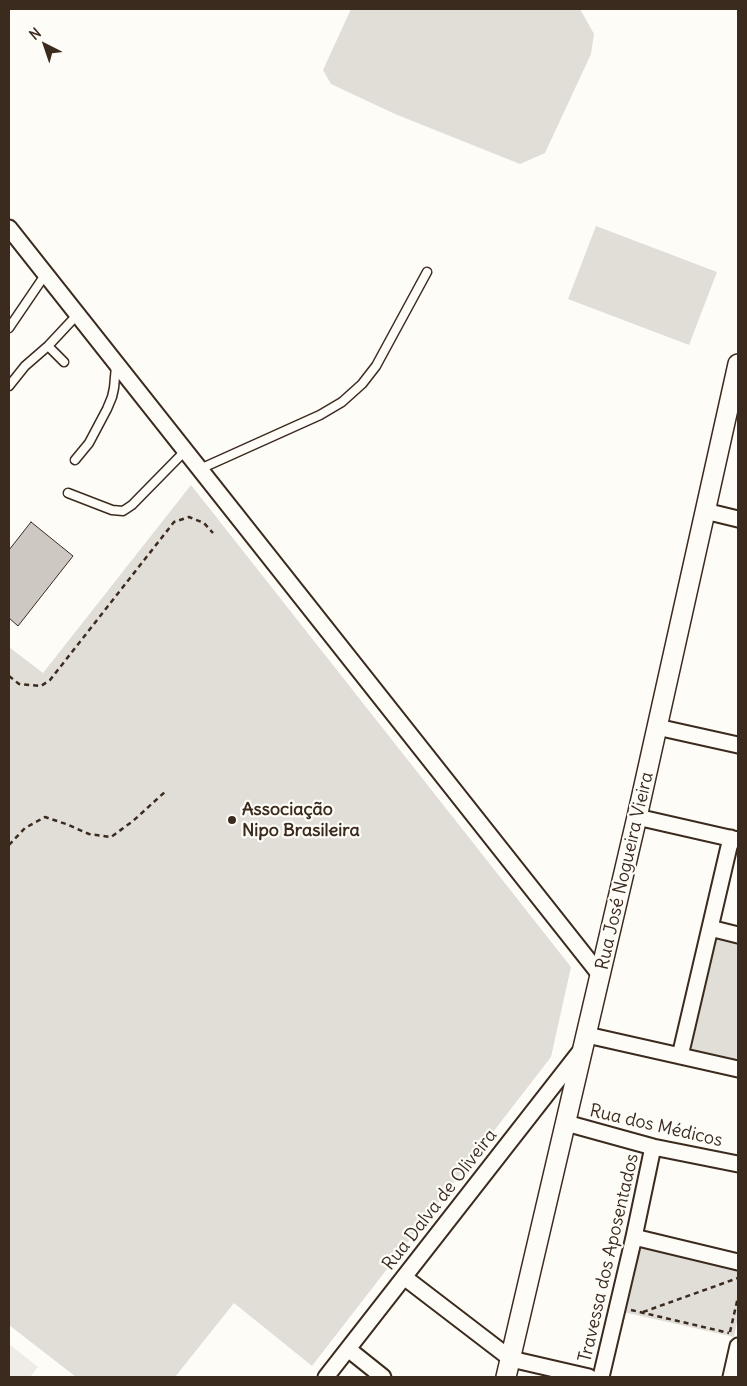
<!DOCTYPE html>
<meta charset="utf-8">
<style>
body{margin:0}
#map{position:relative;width:747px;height:1386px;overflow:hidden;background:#fdfcf7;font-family:Delius,sans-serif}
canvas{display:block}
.frame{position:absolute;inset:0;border:10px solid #3b2a1e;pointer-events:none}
.north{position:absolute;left:20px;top:20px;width:50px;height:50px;-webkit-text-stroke:4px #fdfcf7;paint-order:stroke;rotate:319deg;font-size:14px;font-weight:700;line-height:20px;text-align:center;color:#3b2a1e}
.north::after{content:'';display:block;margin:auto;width:18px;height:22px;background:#3b2a1e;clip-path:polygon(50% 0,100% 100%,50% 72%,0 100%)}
</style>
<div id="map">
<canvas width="747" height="1386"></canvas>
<div class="frame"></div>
<div class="north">N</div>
</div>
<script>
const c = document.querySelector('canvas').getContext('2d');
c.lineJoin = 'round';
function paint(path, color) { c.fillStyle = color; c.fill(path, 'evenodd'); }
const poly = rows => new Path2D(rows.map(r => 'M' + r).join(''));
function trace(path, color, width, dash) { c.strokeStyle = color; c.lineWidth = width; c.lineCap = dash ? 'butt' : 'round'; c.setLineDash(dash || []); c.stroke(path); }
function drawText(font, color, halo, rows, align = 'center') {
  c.font = font + ' Delius,sans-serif'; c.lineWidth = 4.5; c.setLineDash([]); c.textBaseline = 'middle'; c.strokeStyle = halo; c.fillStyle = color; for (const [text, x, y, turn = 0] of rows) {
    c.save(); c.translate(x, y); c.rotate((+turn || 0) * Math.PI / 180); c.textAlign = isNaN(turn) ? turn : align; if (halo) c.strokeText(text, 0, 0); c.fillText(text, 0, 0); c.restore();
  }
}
const built = poly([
 [9,1344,38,1367,30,1377,9,1377]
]);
const green = poly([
 [351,9,580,9,594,34,591,54,545,153,520,164,395,114,331,84,323,70],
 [596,226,717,272,689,345,568,299],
 [191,485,571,967,551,1057,312,1366,234,1303,175,1377,76,1377,9,1325,9,647,43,673],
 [716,938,738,943,738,1061,690,1050],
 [638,1246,738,1271,738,1317,734,1337,623,1312]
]);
const building = poly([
 [31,522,73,556,18,626,9,618,9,550,31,522]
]);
const path = poly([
 [9,676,19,684,41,686,50,680,174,522,189,517,204,523,213,533],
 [9,845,25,828,45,817,66,824,89,834,111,837,133,821,167,790],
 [631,1310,729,1333],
 [643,1312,738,1278],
 [730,1332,738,1297]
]);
const service = poly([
 [9,328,45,275],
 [48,346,64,362],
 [9,386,25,366,48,346,77,315],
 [75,460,89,443,107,409,112,397,114,388,116,366],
 [200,469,320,415,342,402,362,384,376,366,427,272],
 [68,493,112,510,123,511,132,505,185,451]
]);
const minor = poly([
 [9,228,601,976],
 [705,511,738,519],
 [657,727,738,745],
 [637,817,738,840],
 [710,928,738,935],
 [587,1035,738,1069],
 [680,1056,731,838],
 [566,1123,653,1147,738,1164],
 [634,1237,738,1262],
 [404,1277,511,1359,589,1377],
 [348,1349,383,1377],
 [326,1377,582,1049],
 [601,1377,634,1237,653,1147],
 [731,1377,738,1346]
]);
const tertiary = poly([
 [506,1377,637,817,738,364]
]);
const markers = [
 [232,820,5,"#3b2a1e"]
];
const poiNames = [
 ["Associação",242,810],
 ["Nipo Brasileira",242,831]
];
const streetNames = [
 ["Rua José Nogueira Vieira",625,871,-77],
 ["Rua dos Médicos",656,1126,13],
 ["Rua Dalva de Oliveira",440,1200,-52],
 ["Travessa dos Aposentados",609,1258,-77]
];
paint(built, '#efece7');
paint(green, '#e1ded7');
paint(building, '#cdc8c2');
trace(building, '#3b2a1e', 1);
trace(service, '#3b2a1e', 11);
trace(minor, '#3b2a1e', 19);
trace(tertiary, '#3b2a1e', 22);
trace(path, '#3b2a1e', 2.5, [5, 4]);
trace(service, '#fdfcf7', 8);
trace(minor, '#fdfcf7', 15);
trace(tertiary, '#fdfcf7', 19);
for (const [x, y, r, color] of markers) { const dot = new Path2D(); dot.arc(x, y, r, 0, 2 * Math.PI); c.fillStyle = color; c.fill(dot); trace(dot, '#fdfcf7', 2); }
drawText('bold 18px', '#3b2a1e', '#fdfcf7', poiNames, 'left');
drawText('18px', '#3b2a1e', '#fdfcf7', streetNames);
</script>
